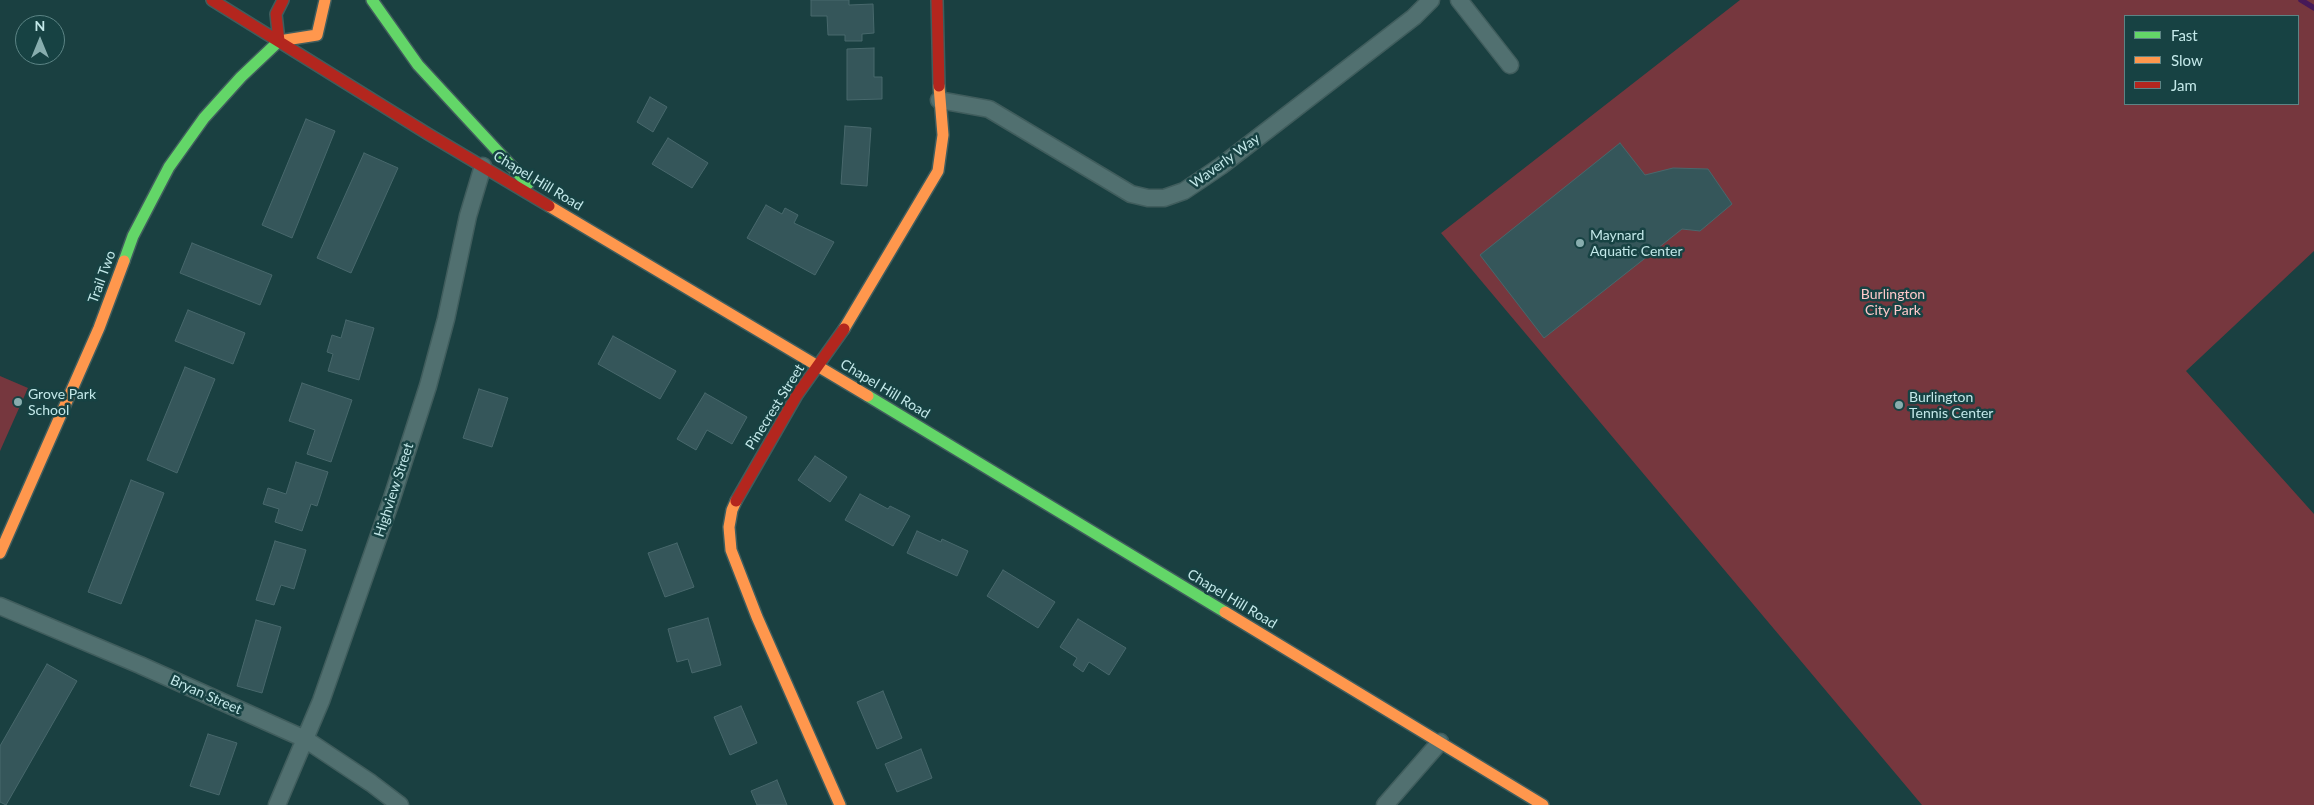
<!DOCTYPE html>
<style>
body{margin:0}
#map{position:relative;width:2314px;height:805px;overflow:hidden;background:#1a4041;font-family:Lato,sans-serif}
canvas{display:block}
.legend{position:absolute;left:2124px;top:15px;width:175px;height:90px;box-sizing:border-box;background:#174243;border:1px solid #5c8485;margin:0;padding:6px 9px;list-style:none;font-size:15px;color:#c3e8e9}
.legend li{display:flex;align-items:center;gap:10px;height:25px}
.legend b{width:25px;border:1px solid #5c8485}
.north{position:absolute;left:15px;top:15px;width:50px;height:50px;box-sizing:border-box;background:#174243;border:1px solid #5c8485;border-radius:50%;rotate:0deg;font-size:14px;font-weight:700;line-height:20px;text-align:center;color:#c3e8e9}
.north::after{content:'';display:block;margin:auto;width:18px;height:22px;background:#88adae;clip-path:polygon(50% 0,100% 100%,50% 72%,0 100%)}
</style>
<div id="map">
<canvas width="2314" height="805"></canvas>
<ul class="legend">
<li><b style="height:6px;background:#63d668"></b>Fast</li>
<li><b style="height:6px;background:#ff974d"></b>Slow</li>
<li><b style="height:6px;background:#b3261e"></b>Jam</li>
</ul>
<div class="north">N</div>
</div>
<script>
const c = document.querySelector('canvas').getContext('2d');
c.lineJoin = 'round';
function paint(path, color) { c.fillStyle = color; c.fill(path, 'evenodd'); }
const poly = rows => new Path2D(rows.map(r => 'M' + r).join(''));
function trace(path, color, width, dash) { c.strokeStyle = color; c.lineWidth = width; c.lineCap = dash ? 'butt' : 'round'; c.setLineDash(dash || []); c.stroke(path); }
function drawText(font, color, halo, rows, align = 'center') {
  c.font = font + ' Lato,sans-serif'; c.lineWidth = 5; c.setLineDash([]); c.textBaseline = 'middle'; c.strokeStyle = halo; c.fillStyle = color; for (const [text, x, y, turn = 0] of rows) {
    c.save(); c.translate(x, y); c.rotate((+turn || 0) * Math.PI / 180); c.textAlign = isNaN(turn) ? turn : align; if (halo) c.strokeText(text, 0, 0); c.fillText(text, 0, 0); c.restore();
  }
}
const green = poly([
 [1740,0,2314,0,2314,251,2186,371,2314,514,2314,805,1922,805,1441,233],
 [2125,16,2298,16,2298,104,2125,104],
 [0,376,28,388,0,451]
]);
const stream = poly([
 [2301,0,2314,8]
]);
const building = poly([
 [811,0,849,0,849,5,873,4,874,33,862,34,862,41,845,41,845,35,828,35,827,16,811,16,811,0],
 [874,48,874,77,882,77,882,99,847,100,847,49,874,48],
 [650,97,667,107,653,132,637,122,650,97],
 [306,119,335,131,292,238,262,225,306,119],
 [845,126,871,128,867,186,841,184,845,126],
 [668,138,708,163,692,188,652,164,668,138],
 [1620,143,1645,175,1673,168,1708,169,1732,204,1700,231,1682,229,1544,338,1480,255,1620,143],
 [364,153,398,168,351,273,317,258,364,153],
 [766,205,782,214,785,208,798,215,794,223,834,242,815,275,747,238,766,205],
 [192,243,272,275,260,305,180,273,192,243],
 [188,310,245,333,233,364,175,341,188,310],
 [346,320,374,328,359,380,328,371,333,354,327,352,332,335,341,338,346,320],
 [613,336,676,371,660,399,598,364,613,336],
 [185,367,215,379,177,473,147,460,185,367],
 [302,383,352,400,331,462,307,454,315,430,289,421,302,383],
 [479,389,508,398,492,447,463,438,479,389],
 [705,393,747,417,732,444,707,430,696,450,677,439,705,393],
 [815,456,847,477,830,502,798,480,815,456],
 [296,462,328,472,317,506,311,504,302,531,275,522,279,509,263,504,268,488,286,494,296,462],
 [131,480,164,493,121,604,88,592,131,480],
 [860,494,888,509,890,506,910,516,893,546,845,520,860,494],
 [917,531,941,542,942,539,968,551,957,576,907,553,917,531],
 [275,541,306,550,294,589,281,585,274,605,256,600,275,541],
 [677,543,694,587,665,597,648,553,677,543],
 [1003,570,1055,602,1038,628,987,596,1003,570],
 [708,618,721,665,692,673,688,659,677,662,668,629,708,618],
 [1078,619,1126,648,1109,675,1089,662,1083,672,1073,665,1077,658,1060,647,1078,619],
 [256,620,281,627,262,693,237,686,256,620],
 [47,664,77,681,6,805,0,802,0,746,47,664],
 [883,691,902,738,877,749,857,702,883,691],
 [741,706,757,743,730,755,714,717,741,706],
 [208,734,237,743,219,795,190,786,208,734],
 [921,749,932,778,897,792,885,764,921,749],
 [777,780,787,805,757,805,751,791,777,780]
]);
const street = poly([
 [1459,0,1510,65],
 [939,100,989,109,1131,194,1148,198,1164,198,1184,191,1221,166,1414,17,1431,0],
 [0,606,140,665,305,739,371,783,400,805],
 [277,805,321,701,391,501,428,386,446,319,468,216,483,166],
 [1385,805,1440,742]
]);
const fast = poly([
 [372,0,418,65,528,184],
 [124,261,133,236,169,167,204,118,241,77,279,41],
 [868,396,1225,612]
]);
const slow = poly([
 [279,41,317,35,325,0],
 [549,206,868,396],
 [844,329,938,171,943,135,939,86],
 [736,501,732,510,729,527,731,550,757,617,840,805],
 [0,553,99,328,124,261],
 [1225,612,1543,805]
]);
const jam = poly([
 [212,0,428,134,549,206],
 [937,0,939,86],
 [279,41,276,14,283,0],
 [736,501,797,395,844,329]
]);
const markers = [
 [1580,243,5,"#88adae"],
 [18,402,5,"#88adae"],
 [1899,405,5,"#88adae"]
];
const streetNames = [
 ["Waverly Way",1225,161,-36],
 ["Chapel Hill Road",538,181,31],
 ["Trail Two",102,277,-70],
 ["Chapel Hill Road",885,389,31],
 ["Pinecrest Street",775,407,-58],
 ["Highview Street",394,490,-72],
 ["Chapel Hill Road",1232,599,31],
 ["Bryan Street",206,695,24]
];
const poiNames = [
 ["Maynard",1590,235],
 ["Aquatic Center",1590,251],
 ["Grove Park",28,394],
 ["School",28,410],
 ["Burlington",1909,397],
 ["Tennis Center",1909,413]
];
const parkNames = [
 ["Burlington",1893,294],
 ["City Park",1893,310]
];
paint(green, '#76373e');
trace(stream, '#461958', 5.5);
paint(building, '#35565a');
trace(building, '#48686c', 1);
trace(street, '#405d5d', 19);
trace(fast, '#405d5d', 14);
trace(slow, '#405d5d', 14);
trace(jam, '#405d5d', 14);
trace(street, '#517070', 16);
trace(fast, '#63d668', 11);
trace(slow, '#ff974d', 11);
trace(jam, '#b3261e', 11);
for (const [x, y, r, color] of markers) { const dot = new Path2D(); dot.arc(x, y, r, 0, 2 * Math.PI); c.fillStyle = color; c.fill(dot); trace(dot, '#174243', 2); }
drawText('14px', '#c3e8e9', '#174243', streetNames);
drawText('14px', '#c3e8e9', '#174243', poiNames, 'left');
drawText('14px', '#fec9ca', '#174243', parkNames);
</script>
